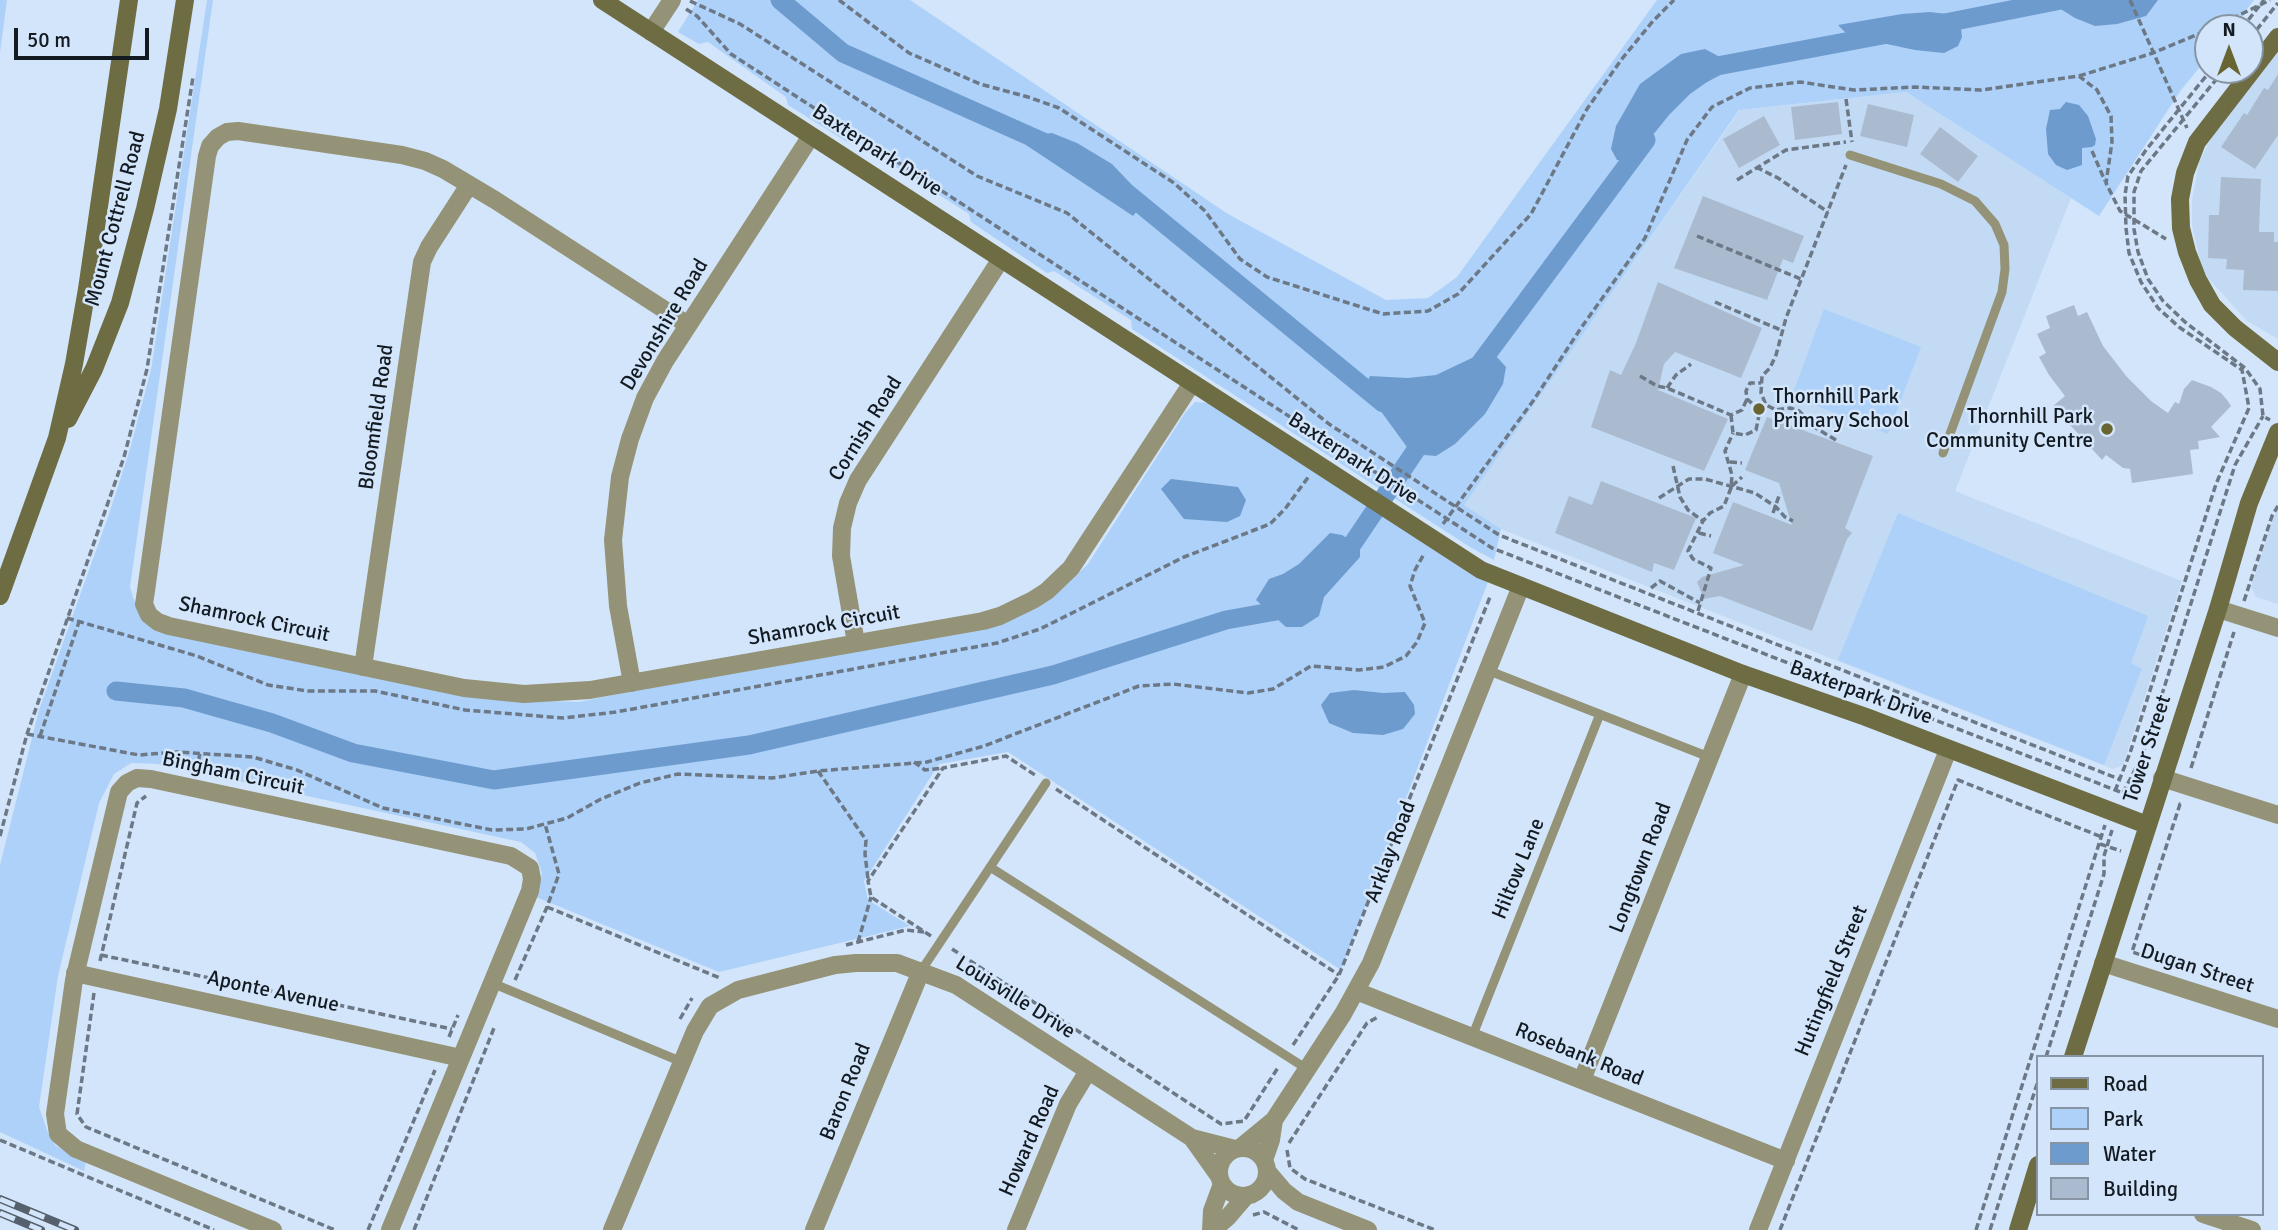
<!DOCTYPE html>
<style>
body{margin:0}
#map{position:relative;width:2278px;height:1230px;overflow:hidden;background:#d3e5fa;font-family:Signika,sans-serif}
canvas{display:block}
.legend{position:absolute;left:2036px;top:1055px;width:228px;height:161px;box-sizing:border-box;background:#d3e5fa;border:2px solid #8694a3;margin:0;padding:9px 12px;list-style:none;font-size:21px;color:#131a21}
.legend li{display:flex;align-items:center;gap:14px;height:35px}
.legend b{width:35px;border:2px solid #8694a3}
.north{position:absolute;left:2194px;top:14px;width:70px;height:70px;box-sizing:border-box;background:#d3e5fa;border:2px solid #8694a3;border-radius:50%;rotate:0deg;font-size:19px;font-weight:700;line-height:28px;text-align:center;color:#131a21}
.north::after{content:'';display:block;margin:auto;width:24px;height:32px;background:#686532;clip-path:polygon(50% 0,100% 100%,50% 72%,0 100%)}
.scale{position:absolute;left:14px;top:28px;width:135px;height:32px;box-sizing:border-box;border:4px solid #131a21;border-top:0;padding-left:9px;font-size:21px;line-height:24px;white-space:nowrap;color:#131a21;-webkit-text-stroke:5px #d3e5fa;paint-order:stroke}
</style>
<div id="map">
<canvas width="2278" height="1230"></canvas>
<ul class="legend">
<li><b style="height:9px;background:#6e6c42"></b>Road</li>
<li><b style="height:19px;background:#add1f8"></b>Park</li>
<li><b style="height:19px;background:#6e9bcd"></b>Water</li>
<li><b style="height:19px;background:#aabbcf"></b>Building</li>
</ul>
<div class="north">N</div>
<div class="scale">50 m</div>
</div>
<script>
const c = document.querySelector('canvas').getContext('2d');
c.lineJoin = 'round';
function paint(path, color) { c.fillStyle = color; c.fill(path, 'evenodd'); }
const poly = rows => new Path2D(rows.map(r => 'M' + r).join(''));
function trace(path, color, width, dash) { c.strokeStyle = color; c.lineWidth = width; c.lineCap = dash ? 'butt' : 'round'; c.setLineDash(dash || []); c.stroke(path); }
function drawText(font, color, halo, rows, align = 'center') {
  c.font = font + ' Signika,sans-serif'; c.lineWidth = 5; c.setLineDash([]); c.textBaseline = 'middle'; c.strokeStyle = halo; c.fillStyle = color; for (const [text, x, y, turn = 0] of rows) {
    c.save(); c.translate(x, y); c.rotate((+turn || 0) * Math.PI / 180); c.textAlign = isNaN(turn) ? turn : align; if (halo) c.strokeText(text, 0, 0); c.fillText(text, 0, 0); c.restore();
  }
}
const built = poly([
 [2278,52,2278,339,2247,321,2208,278,2201,265,2196,243,2192,225,2192,200,2199,163,2208,144,2219,126],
 [1906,92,2071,198,1955,491,2182,581,2123,765,2113,769,1501,529,1463,505,1740,110],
 [2278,509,2278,604,2256,597,2251,587,2274,516]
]);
const green = poly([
 [0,0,7,0,0,53],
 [207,0,213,0,130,587,136,606,166,631,485,699,579,702,1037,608,1065,586,1088,564,1185,413,1195,402,1210,403,1489,579,1341,970,1008,752,939,764,864,881,868,900,910,926,719,972,536,897,542,873,535,853,521,842,158,764,131,763,114,774,99,803,58,976,39,1107,48,1133,56,1146,86,1161,84,1171,0,1132,0,865,39,710,109,514,130,449,151,370],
 [698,0,910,0,1228,214,1386,300,1428,298,1457,277,1657,0,2254,0,2232,28,2208,28,2208,57,2181,90,2099,216,1906,92,1739,110,1464,505,1501,529,1494,560,1470,547,1132,329,1131,320,1054,271,1047,273,971,222,969,214,854,140,847,142,788,105,786,97,708,42,699,44,678,32],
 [1824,309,1921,347,1888,434,1792,396],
 [1898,513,2148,616,2131,663,2142,669,2104,765,1838,660]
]);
const water = poly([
 [2061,0,2158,0,2146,16,2117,24,2095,26,2075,18,2051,3],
 [1930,12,1956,15,1960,20,1962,37,1958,46,1944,53,1915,50,1863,39,1845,32,1838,25,1902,14],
 [1705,49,1718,56,1714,77,1690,94,1669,115,1631,162,1617,160,1611,149,1616,126,1640,84,1681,54],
 [2066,102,2079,105,2088,116,2096,139,2095,145,2092,147,2082,148,2082,165,2067,170,2056,165,2048,154,2046,129,2050,110,2060,109],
 [1052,133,1077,143,1112,164,1131,184,1142,205,1133,216,1026,145,1029,136],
 [1496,356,1506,367,1503,384,1485,414,1455,444,1436,456,1412,454,1364,388,1370,376,1408,378,1436,375,1474,357],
 [1171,479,1238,487,1246,500,1240,516,1227,522,1184,519,1161,489],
 [1330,533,1342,535,1353,542,1360,551,1360,557,1324,597,1319,616,1302,627,1286,627,1256,600,1269,579,1283,574,1299,564],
 [1354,690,1383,693,1405,692,1414,705,1415,714,1403,729,1383,735,1353,733,1329,723,1321,705,1330,693]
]);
const canal = poly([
 [780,0,843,53,1052,146],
 [1935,25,2061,0],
 [1694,78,1717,66,1888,34],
 [1122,189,1383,403],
 [1470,377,1646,140],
 [1337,561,1347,552,1426,435],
 [116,691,184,698,272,723,353,753,494,780,749,745,1053,675,1226,620,1282,610,1293,600]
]);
const building = poly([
 [2278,74,2278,135,2255,169,2221,147,2244,113,2247,115,2264,88,2268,90],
 [1838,102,1842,134,1795,140,1791,107],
 [1868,104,1914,115,1907,147,1860,136],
 [1764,116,1780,145,1739,168,1723,139],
 [1940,127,1978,156,1958,182,1920,154],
 [2221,177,2261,179,2259,232,2274,232,2274,242,2278,242,2278,291,2243,290,2244,270,2226,269,2227,259,2208,258,2209,215,2219,215],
 [1703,196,1804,236,1793,263,1783,259,1767,300,1674,268],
 [1658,282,1762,328,1741,378,1675,352,1664,364,1658,390,1728,419,1704,471,1591,427,1610,370,1621,375,1636,343],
 [2074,305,2078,316,2087,312,2103,346,2127,377,2151,401,2168,413,2175,402,2179,404,2184,389,2192,380,2211,387,2221,393,2227,400,2231,406,2211,427,2220,437,2198,441,2199,449,2190,450,2193,474,2132,483,2130,469,2123,468,2106,455,2102,460,2053,406,2065,396,2049,375,2039,357,2046,353,2037,334,2050,328,2046,316],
 [1767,417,1873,456,1845,528,1852,533,1847,539,1812,631,1720,596,1704,599,1697,582,1702,577,1744,565,1713,553,1733,502,1792,525,1779,483,1745,470],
 [1601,481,1696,518,1674,570,1654,563,1652,572,1555,533,1569,496,1592,505]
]);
const path = poly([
 [839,0,909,53,980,84,1028,97,1059,108,1174,183,1205,211,1240,259,1267,277,1383,314,1428,311,1458,294,1531,214,1587,109,1621,60,1653,21,1674,0],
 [2130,0,2187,128],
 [690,1,740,24,977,176,1067,213,1329,424,1499,535,2119,779],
 [686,9,697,16,731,54,1492,548,2123,793],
 [2213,28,2270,0],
 [2242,28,2264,0],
 [2250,38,2278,3],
 [2224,70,2141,171,2134,192,2134,229,2138,252,2148,279,2163,301,2185,322,2245,368,2260,389,2263,416,2270,420],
 [2079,76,2153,53,2208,30],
 [1846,99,1852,142],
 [2092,151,2105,181],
 [1756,167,1778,178,1828,212],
 [1737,180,1786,150,1846,142],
 [1697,236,1801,279],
 [1715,302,1783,331],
 [1640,376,1657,386,1667,388,1731,415,1742,410,1747,399],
 [1667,388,1676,375,1691,364],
 [1761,405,1755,406,1747,399,1746,391,1750,383,1761,383],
 [1731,415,1733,433,1745,435,1756,430,1761,405],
 [1836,440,1814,427,1799,411,1790,408,1776,410,1766,405,1761,393,1762,376,1770,368,1776,355,1786,318,1846,165],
 [1730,462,1742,463],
 [1673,466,1680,497,1688,510,1703,521],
 [1732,486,1742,477],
 [1659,498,1689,479,1705,479,1755,493,1776,507,1785,517,1793,521],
 [1773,513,1780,493],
 [1443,524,1533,401,1581,328,1645,238,1687,140,1712,107,1750,88,1800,82,1854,90,1915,87,1981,90,2079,76,2097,90,2111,116,2112,142,2106,183,2120,211,2166,239],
 [1699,533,1711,536],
 [1651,588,1660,581,1700,603],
 [2244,601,2272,516,2278,506],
 [1698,611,1711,568,1693,559,1688,551,1703,521,1710,513,1724,506,1731,488,1732,475,1725,451,1733,433],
 [67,618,197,656,268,685,308,691,375,691,465,710,563,718,616,712,997,643,1040,629,1184,557,1270,524,1285,509,1309,476],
 [27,734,139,755,178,752,253,757,297,770,383,808,492,830,526,829,567,818,601,799,640,783,678,774,772,778,818,771,927,762,984,746,1139,686,1173,684,1248,693,1273,689,1311,666,1359,670,1384,667,1406,656,1417,642,1425,623,1410,586,1415,570,1424,554],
 [40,736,79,622],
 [914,762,925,770,943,768],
 [2191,768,2234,632],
 [197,771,200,752],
 [818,771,866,840,865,854,868,879],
 [1056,789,1339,975],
 [2115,791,2130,753,2216,484,2249,408,2242,370,2179,327,2158,308,2141,282,2129,253,2126,228,2125,195,2128,176,2146,150,2211,70],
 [2123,793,2143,754,2235,465,2263,416],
 [0,836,27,734,124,457,147,369,193,77],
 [2100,844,2121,851],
 [547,907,720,978],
 [931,936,871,897,868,881,943,768,1006,756,1035,775],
 [858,942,871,897],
 [846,945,906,930,924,932],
 [952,949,1221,1124,1244,1121,1279,1066],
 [101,955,452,1029],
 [100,961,137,803,146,796],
 [2160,961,2132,952,2180,804,2183,804],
 [515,980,547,907,559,874,545,824],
 [94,993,77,1114,86,1127,335,1230],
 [680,1019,692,998],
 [449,1037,458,1015],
 [1293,1045,1339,975,1490,597],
 [2046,1057,2104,874,2104,856,2112,830],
 [0,1140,214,1230],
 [1289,1143,1367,1023,1378,1017],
 [1287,1150,1290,1168,1305,1179,1435,1230],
 [1253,1215,1264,1212,1299,1230],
 [368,1230,435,1070],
 [414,1230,494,1028],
 [1780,1230,1958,780,2102,837],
 [1976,1230,2105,825],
 [1990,1230,2038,1081]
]);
const lane = poly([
 [1850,155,1941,184,1975,201,1995,224,2004,245,2005,269,2002,292,1943,453],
 [1487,670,1709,757],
 [990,867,1307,1069],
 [921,971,1046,783],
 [492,983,682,1062],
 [1472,1037,1600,714]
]);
const street = poly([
 [651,32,672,0],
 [688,325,495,200,443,169,425,161,402,155,238,131,227,132,218,137,210,146,207,156,146,591,144,604,149,615,158,622,169,626,464,688,524,694,590,690,983,621,1000,616,1033,600,1047,591,1071,568,1192,383],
 [2218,609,2278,628],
 [856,643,841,556,842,528,848,503,858,480,1001,259],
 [363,667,422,262,429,247,469,185],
 [632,683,618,606,613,540,620,477,630,439,645,398,665,361,811,136],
 [2162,778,2278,815],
 [2103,963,2278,1019],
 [75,973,461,1058],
 [1356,991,1786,1161],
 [1582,1080,1743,674],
 [1192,1138,1219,1176],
 '1219 1172a24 24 0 1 1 48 0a24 24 0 1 1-48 0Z',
 [1240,1148,1274,1120,1343,1014,1371,963,1521,586],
 [1264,1160,1271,1140,1274,1120],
 [1267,1171,1284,1191,1298,1202,1368,1230],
 [2203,1214,2252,1230],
 [273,1230,76,1149,58,1134,55,1114,74,980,119,792,127,783,137,778,151,779,511,856,530,868,532,879,530,891,390,1230],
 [612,1230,695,1031,710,1006,738,990,835,965,856,963,897,963,956,985,1192,1138,1235,1149],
 [814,1230,921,971],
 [1016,1230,1068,1104,1088,1071],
 [1211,1230,1212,1211,1222,1184],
 [1213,1230,1228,1217,1246,1196],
 [1758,1230,1948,750]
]);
const secondary = poly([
 [602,0,1481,570,1743,674,1866,717,2147,825],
 [2278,37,2197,142,2185,173,2180,199,2181,228,2187,252,2198,280,2212,305,2235,328,2278,362],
 [68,419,94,369,120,303,145,209,168,109,185,0],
 [0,596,57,438,74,364,87,289,129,0],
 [2073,1057,2218,609,2249,503,2278,432],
 [2018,1230,2038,1165]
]);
const rail = poly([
 [0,1199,75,1230],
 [0,1213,41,1230]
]);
const markers = [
 [1759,409,7,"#686532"],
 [2107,429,7,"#686532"]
];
const streetNames = [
 ["Baxterpark Drive",877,151,33],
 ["Mount Cottrell Road",116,219,-75],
 ["Devonshire Road",665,325,-59],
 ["Bloomfield Road",377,417,-82],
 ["Cornish Road",866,429,-58],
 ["Baxterpark Drive",1353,459,33],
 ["Shamrock Circuit",254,620,12],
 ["Shamrock Circuit",824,626,-10],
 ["Baxterpark Drive",1861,693,20],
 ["Tower Street",2148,749,-72],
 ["Bingham Circuit",233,774,12],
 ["Arklay Road",1391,852,-69],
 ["Longtown Road",1641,868,-69],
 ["Hiltow Lane",1519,869,-68],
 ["Dugan Street",2197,969,18],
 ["Hutingfield Street",1832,981,-68],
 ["Aponte Avenue",273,992,12],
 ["Louisville Drive",1015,998,32],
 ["Rosebank Road",1579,1055,22],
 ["Baron Road",846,1092,-68],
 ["Howard Road",1030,1141,-66]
];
const poiNames = [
 ["Thornhill Park",1773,397],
 ["Primary School",1773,421],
 ["Thornhill Park",2093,417,"right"],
 ["Community Centre",2093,441,"right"]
];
paint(built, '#c2daf4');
paint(green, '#add1f8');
paint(water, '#6e9bcd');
trace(canal, '#6e9bcd', 19);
paint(building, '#aabbcf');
trace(path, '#6c7886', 3.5, [7, 3.5]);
trace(lane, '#949377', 9);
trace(street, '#949377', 18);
trace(secondary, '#6e6c42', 18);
trace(rail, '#57616d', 8);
trace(rail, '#d3e5fa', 5, [16]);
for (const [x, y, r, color] of markers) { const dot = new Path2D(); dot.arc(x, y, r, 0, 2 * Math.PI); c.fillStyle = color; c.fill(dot); trace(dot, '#d3e5fa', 2.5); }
drawText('21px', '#131a21', '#d3e5fa', streetNames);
drawText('21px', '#131a21', '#d3e5fa', poiNames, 'left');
</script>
